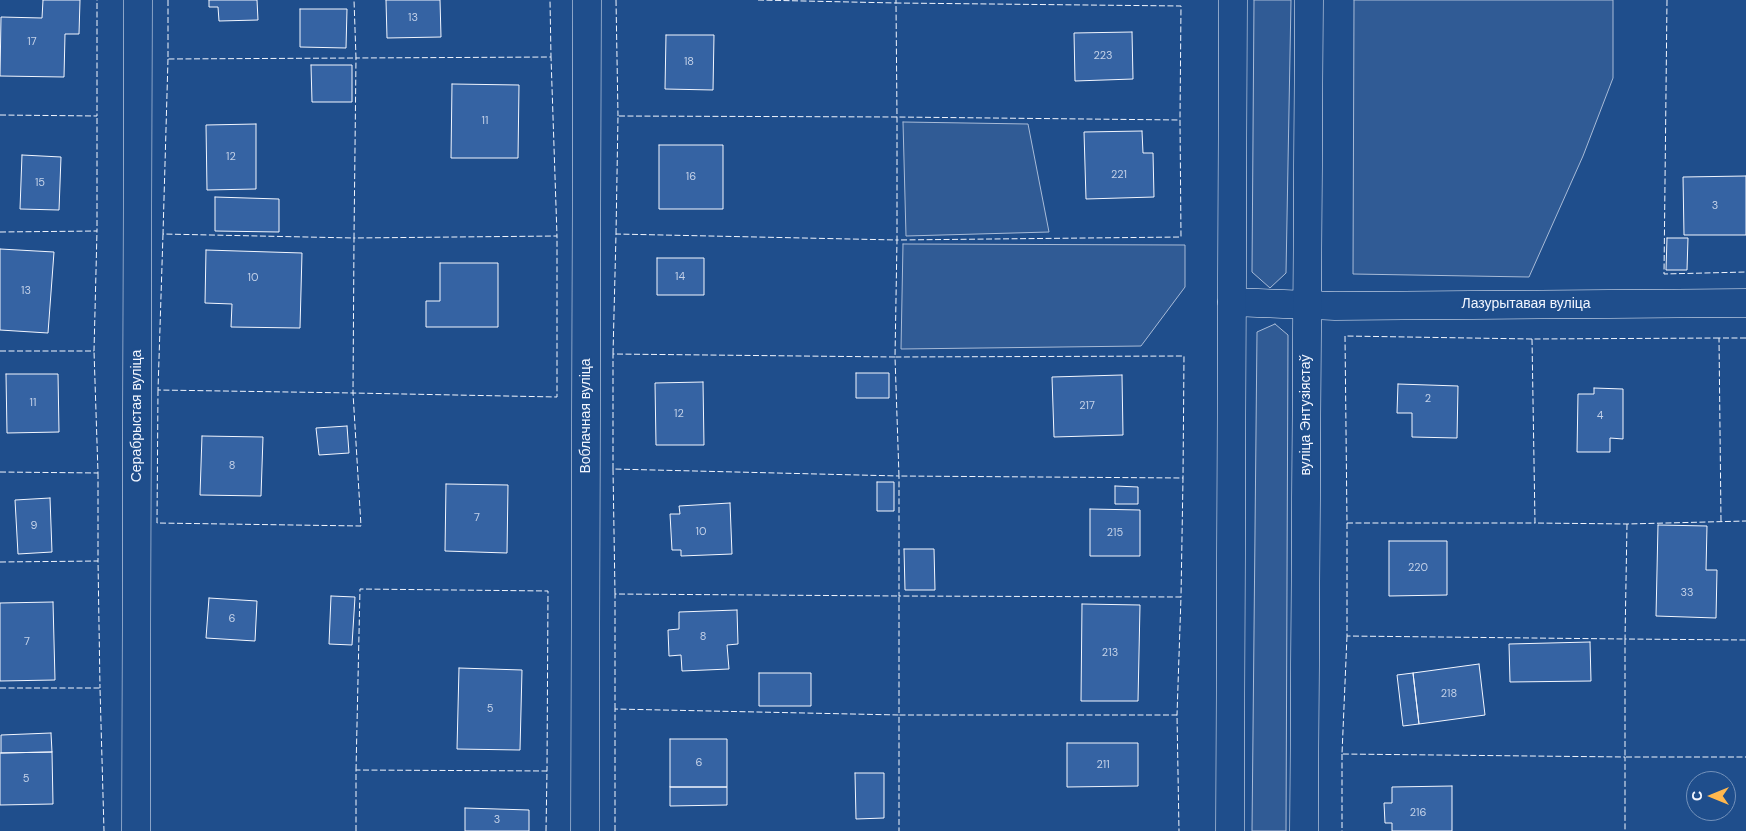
<!DOCTYPE html>
<meta charset="utf-8">
<style>
body{margin:0}
#map{position:relative;width:1746px;height:831px;overflow:hidden;background:#1f4e8c;font-family:"DM Sans",sans-serif}
canvas{display:block}
.north{position:absolute;left:1686px;top:771px;width:50px;height:50px;box-sizing:border-box;background:#1f4e8c;border:1px solid #7391ba;border-radius:50%;rotate:270deg;font-size:14px;font-weight:700;line-height:20px;text-align:center;color:#f2f6ff}
.north::after{content:'';display:block;margin:auto;width:18px;height:22px;background:#ffb74d;clip-path:polygon(50% 0,100% 100%,50% 72%,0 100%)}
</style>
<div id="map">
<canvas width="1746" height="831"></canvas>
<div class="north">С</div>
</div>
<script>
const c = document.querySelector('canvas').getContext('2d');
c.lineJoin = 'round';
function paint(path, color) { c.fillStyle = color; c.fill(path, 'evenodd'); }
const poly = rows => new Path2D(rows.map(r => 'M' + r).join(''));
function trace(path, color, width, dash) { c.strokeStyle = color; c.lineWidth = width; c.lineCap = dash ? 'butt' : 'round'; c.setLineDash(dash || []); c.stroke(path); }
function drawText(font, color, halo, rows, align = 'center') {
  c.font = font + ' "DM Sans",sans-serif'; c.lineWidth = 4; c.setLineDash([]); c.textBaseline = 'middle'; c.strokeStyle = halo; c.fillStyle = color; for (const [text, x, y, turn = 0] of rows) {
    c.save(); c.translate(x, y); c.rotate((+turn || 0) * Math.PI / 180); c.textAlign = isNaN(turn) ? turn : align; if (halo) c.strokeText(text, 0, 0); c.fillText(text, 0, 0); c.restore();
  }
}
const built = poly([
 [1254,0,1291,0,1286,273,1270,288,1252,272,1254,0],
 [1354,0,1613,0,1613,78,1583,156,1529,277,1353,274,1354,0],
 [903,122,1028,124,1049,232,906,236,903,122],
 [903,244,1185,245,1185,287,1141,346,901,349,903,244],
 [1275,324,1288,335,1286,831,1252,831,1257,332,1275,324]
]);
const building = poly([
 [43,0,80,0,79,34,65,34,64,77,0,76,1,17,42,18,43,0],
 [209,0,257,0,258,20,219,21,218,7,209,7,209,0],
 [386,0,440,0,441,37,387,38,386,0],
 [300,9,347,9,346,48,300,47,300,9],
 [1132,32,1133,79,1075,81,1074,33,1132,32],
 [666,35,714,35,713,90,665,89,666,35],
 [311,65,352,65,352,102,312,102,311,65],
 [452,84,519,85,518,158,451,158,452,84],
 [256,124,256,189,207,190,206,125,256,124],
 [1142,131,1143,153,1153,153,1154,197,1086,199,1084,132,1142,131],
 [659,145,723,145,723,209,659,209,659,145],
 [22,155,61,157,59,210,20,209,22,155],
 [1746,176,1746,235,1684,235,1683,177,1746,176],
 [215,197,279,199,279,232,215,231,215,197],
 [1667,238,1688,238,1687,270,1666,270,1667,238],
 [0,249,54,252,48,333,0,330,0,249],
 [206,250,302,253,300,328,231,327,232,304,205,303,206,250],
 [657,258,704,258,704,295,657,295,657,258],
 [440,263,498,263,498,327,426,327,426,301,440,301,440,263],
 [856,373,889,373,889,398,856,398,856,373],
 [6,374,58,374,59,432,7,433,6,374],
 [1122,375,1123,435,1054,437,1052,377,1122,375],
 [703,382,704,445,656,445,655,383,703,382],
 [1398,384,1458,386,1457,438,1412,437,1412,413,1397,413,1398,384],
 [1594,388,1623,389,1623,439,1610,438,1610,452,1577,452,1578,394,1594,394,1594,388],
 [347,426,349,453,319,455,316,428,347,426],
 [202,436,263,437,261,496,200,495,202,436],
 [877,482,894,482,894,511,877,511,877,482],
 [446,484,508,485,507,553,445,551,446,484],
 [1115,486,1138,487,1138,504,1115,504,1115,486],
 [50,498,52,552,18,554,15,500,50,498],
 [730,503,732,554,681,556,681,550,672,550,670,514,680,514,679,506,730,503],
 [1090,509,1140,510,1140,556,1090,556,1090,509],
 [1658,525,1707,526,1706,570,1717,570,1716,618,1656,616,1658,525],
 [1389,541,1447,541,1447,595,1389,596,1389,541],
 [904,549,934,549,935,590,905,590,904,549],
 [331,596,355,597,352,645,329,644,331,596],
 [209,598,257,601,255,641,206,638,209,598],
 [53,602,55,680,0,681,0,603,53,602],
 [1082,604,1140,605,1138,701,1081,701,1082,604],
 [737,610,738,644,727,645,729,669,682,671,681,655,669,656,668,630,679,629,679,612,737,610],
 [1590,642,1591,681,1510,682,1509,644,1590,642],
 [1479,664,1485,715,1419,724,1413,673,1479,664],
 [459,668,522,670,520,750,457,749,459,668],
 [759,673,811,673,811,706,759,706,759,673],
 [1413,673,1419,724,1403,726,1397,675,1413,673],
 [51,733,52,752,1,753,1,735,51,733],
 [670,739,727,739,727,787,670,787,670,739],
 [1067,743,1138,743,1138,786,1067,787,1067,743],
 [52,752,53,804,0,805,0,753,52,752],
 [855,773,884,773,884,818,856,819,855,773],
 [1452,786,1452,831,1392,831,1392,823,1385,823,1384,803,1392,803,1392,787,1452,786],
 [670,787,727,787,727,805,670,806,670,787],
 [465,808,529,810,529,831,465,831,465,808]
]);
const street = poly([
 [1232,302,1335,306,1746,303],
 [136,831,138,0],
 [585,831,587,0]
]);
const secondary = poly([
 [1230,831,1233,0],
 [1304,831,1309,0]
]);
const fence = poly([
 [168,0,168,59,356,58,354,0],
 [616,0,618,116],
 [758,0,896,3,896,0],
 [1667,0,1664,274,1746,272],
 [168,59,163,234,354,238,356,58,551,57,550,0],
 [0,115,97,116,97,0],
 [0,232,97,231,97,116],
 [163,234,158,390,353,393,354,238,557,236,551,57],
 [616,234,618,116,897,117,1180,120,1181,237,897,240,897,117,896,3,1181,6,1180,120],
 [1719,338,1532,339,1535,523,1627,524,1746,521],
 [1532,339,1345,336,1347,523,1535,523],
 [0,351,94,351,97,231],
 [613,354,616,234,897,240,895,357,1184,356,1183,478],
 [158,390,157,523,361,526,353,393,557,397,557,236],
 [613,469,613,354,895,357,899,476,1183,478,1181,597],
 [0,472,98,473,94,351],
 [98,473,98,561],
 [1721,521,1719,338,1746,338],
 [1347,523,1347,636,1625,639,1625,757,1746,757],
 [1627,524,1625,639,1746,640],
 [0,562,98,561,100,688],
 [615,594,613,469,899,476,899,596,1181,597,1177,715],
 [1347,636,1342,754,1625,757,1625,831],
 [0,688,100,688,104,831],
 [615,709,615,594,899,596,899,715,1177,715,1179,831],
 [1342,754,1342,831],
 [356,770,360,589,548,591,547,771],
 [356,831,356,770,547,771,546,831],
 [615,831,615,709,899,715,899,831]
]);
const numberNames = [
 ["13",413,18],
 ["17",32,42],
 ["223",1103,56],
 ["18",689,62],
 ["11",485,121],
 ["12",231,157],
 ["221",1119,175],
 ["16",691,177],
 ["15",40,183],
 ["3",1715,206],
 ["14",680,277],
 ["10",253,278],
 ["13",26,291],
 ["2",1428,399],
 ["11",33,403],
 ["217",1087,406],
 ["12",679,414],
 ["4",1600,416],
 ["8",232,466],
 ["7",477,518],
 ["9",34,526],
 ["10",701,532],
 ["215",1115,533],
 ["220",1418,568],
 ["33",1687,593],
 ["6",232,619],
 ["8",703,637],
 ["7",27,642],
 ["213",1110,653],
 ["218",1449,694],
 ["5",490,709],
 ["6",699,763],
 ["211",1103,765],
 ["5",26,779],
 ["216",1418,813],
 ["3",497,820]
];
const streetNames = [
 ["Лазурытавая вуліца",1526,304],
 ["вуліца Энтузіястаў",1306,415,-90],
 ["Серабрыстая вуліца",137,416,-90],
 ["Воблачная вуліца",586,416,-90]
];
paint(built, '#305b95');
trace(built, '#a8bbd7', 1);
paint(building, '#3563a3');
trace(building, '#f2f6ff', 1);
trace(street, '#f2f6ff', 29);
trace(secondary, '#f2f6ff', 29);
trace(street, '#1f4e8c', 28);
trace(secondary, '#1f4e8c', 28);
trace(fence, '#f2f6ff', 1, [6, 2.5]);
drawText('11px', '#c3d1e8', null, numberNames);
drawText('14px', '#f2f6ff', '#1f4e8c', streetNames);
</script>
